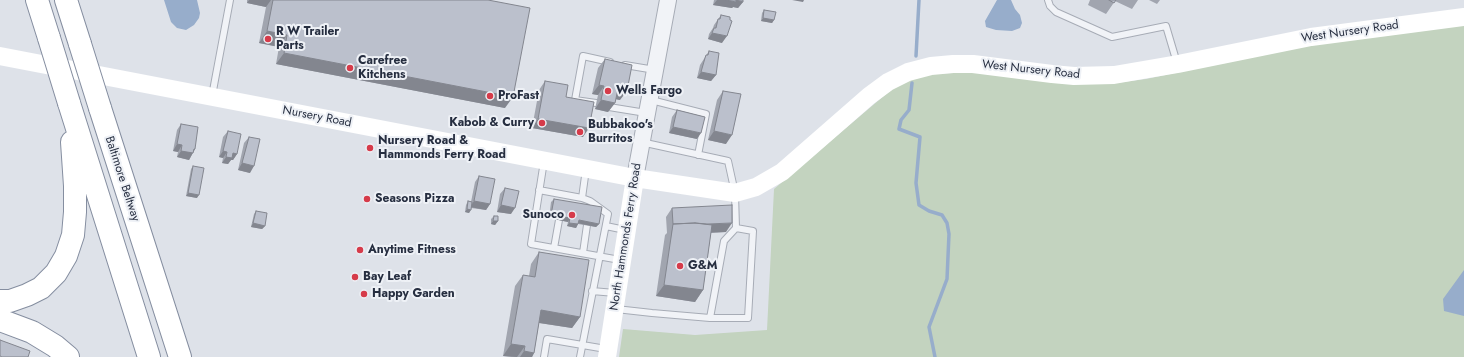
<!DOCTYPE html>
<style>
body{margin:0}
canvas{display:block;background:#dee2e9}
</style>
<canvas width="1464" height="357"></canvas>
<script>
const c = document.querySelector('canvas').getContext('2d');
c.lineJoin = 'round';
function paint(path, color) { c.fillStyle = color; c.fill(path, 'evenodd'); }
const poly = rows => new Path2D(rows.map(r => 'M' + r).join(''));
function trace(path, color, width, dash) { c.strokeStyle = color; c.lineWidth = width; c.lineCap = dash ? 'butt' : 'round'; c.setLineDash(dash || []); c.stroke(path); }
function drawText(font, color, halo, rows, align = 'center') {
  c.font = font + ' Jost,sans-serif'; c.lineWidth = 4; c.setLineDash([]); c.textBaseline = 'middle'; c.strokeStyle = halo; c.fillStyle = color; for (const [text, x, y, turn = 0] of rows) {
    c.save(); c.translate(x, y); c.rotate((+turn || 0) * Math.PI / 180); c.textAlign = isNaN(turn) ? turn : align; if (halo) c.strokeText(text, 0, 0); c.fillText(text, 0, 0); c.restore();
  }
}
const green = poly([
 [1464,25,1464,357,619,357,623,329,695,335,767,330,774,189,892,89,910,80,933,74,971,72,1116,83,1146,79,1313,45]
]);
const water = poly([
 [164,0,197,0,200,13,199,18,194,25,186,30,177,28,171,22],
 [997,0,1011,0,1015,9,1020,15,1022,23,1020,28,1012,31,996,30,986,27,985,21],
 [1464,270,1464,316,1444,311,1443,299]
]);
const stream = poly([
 [916,56,919,0],
 [912,83,909,110,901,120,899,129,920,137,916,183,919,205,929,211,942,215,947,223,949,234,947,279,929,327,935,357]
]);
const service = poly([
 [1048,0,1050,6,1056,12,1112,37,1166,26,1177,63],
 [625,65,655,70],
 [212,96,230,0],
 [651,100,706,114,698,155],
 [596,103,575,100,583,56,610,62],
 [609,107,646,113],
 [544,161,531,244,620,260],
 [539,190,582,198,590,201,608,214,580,357],
 [582,198,586,169],
 [606,226,625,230],
 [554,248,559,220],
 [583,253,587,225],
 [592,291,615,293],
 [616,309,652,313,710,318,748,318,753,231,736,228,735,193,728,161,641,142],
 [710,318,724,241,736,228],
 [544,357,547,339,606,349]
]);
const tertiary = poly([
 [635,178,668,0]
]);
const secondary = poly([
 [0,56,635,178,735,193,756,187,782,172,869,96,888,82,908,72,931,66,953,64,973,64,1052,74,1074,76,1114,75,1178,64,1311,37,1464,17],
 [607,357,635,178]
]);
const motorway = poly([
 [37,0,49,38],
 [66,0,80,44],
 [69,103,149,357],
 [100,108,180,357],
 [0,301,10,301,27,295,41,288,56,273,66,256,73,235,75,212,75,186,72,142],
 [0,320,32,332,55,346,68,357]
]);
const motorwayBridge = poly([
 [49,38,69,103],
 [80,44,100,108]
]);
const wall = poly([
 [247,0,488,0,505,108,276,64,279,47,259,43,266,7,247,3],
 [714,0,743,0,743,2,738,8,733,7,732,8,713,5],
 [1090,0,1138,0,1132,9,1115,1,1106,14,1088,5],
 [1149,0,1160,0,1157,4],
 [764,10,774,20,772,23,761,21,762,13],
 [721,15,722,43,708,39,709,34,713,28,714,25],
 [709,51,716,75,711,81,697,78,700,65],
 [605,59,620,100,615,99,615,103,608,112,595,109,598,95,592,94,598,68],
 [545,81,566,97,583,137,532,128,539,90],
 [723,91,726,144,708,140,717,100],
 [677,110,697,139,669,133,672,117],
 [181,124,195,149,189,160,177,157,178,152,173,151,177,130],
 [228,131,237,154,233,160,231,160,228,164,222,163,223,158,219,157,223,137],
 [249,137,250,173,238,170,244,143],
 [193,166,197,198,186,196,191,169],
 [479,176,490,204,486,210,471,208,469,213,465,212,466,205,468,201,471,202,475,182],
 [505,188,511,214,497,212,500,194],
 [554,199,599,224,596,227,578,224,576,228,567,226,568,222,549,218,551,202],
 [672,208,726,232,711,233,703,290,695,302,656,296,665,235,667,233,666,217],
 [256,211,265,226,262,229,251,227,254,214],
 [494,216,498,221,495,225,491,224,491,219],
 [539,252,580,317,572,328,539,323,534,353,532,357,512,357,503,356,515,286,523,275,529,276,531,264]
]);
const shadedWall = poly([
 [249,0,271,0,266,7,247,3],
 [717,0,736,0,743,2,738,8,733,7,732,8,713,5],
 [792,0,804,0,803,2],
 [763,18,774,20,772,23,761,21],
 [267,31,287,35,279,47,259,43],
 [712,33,727,36,722,43,708,39],
 [284,53,513,97,505,108,276,64],
 [701,72,716,75,711,81,697,78],
 [599,85,604,86,598,95,592,94],
 [618,89,627,91,620,100,611,98],
 [601,100,615,103,608,112,595,109],
 [538,119,589,128,583,137,532,128],
 [673,127,701,133,697,139,669,133],
 [714,131,732,135,726,144,708,140],
 [177,144,182,145,178,152,173,151],
 [194,149,195,149,189,160,177,157,181,151],
 [223,151,227,152,223,158,219,157],
 [233,153,237,154,233,160,231,160,228,164,222,163,226,157],
 [242,163,254,166,250,173,238,170],
 [188,193,199,195,197,198,186,196],
 [474,201,490,204,486,210,470,207],
 [501,205,515,208,511,214,497,212],
 [467,209,471,210,469,213,465,212],
 [551,215,570,218,568,222,549,218],
 [579,220,599,224,596,227,577,223],
 [493,221,498,221,495,225,491,224],
 [253,223,265,226,262,229,251,227],
 [569,223,578,224,576,228,567,226],
 [732,223,726,232,671,234,673,226],
 [664,285,703,290,695,302,656,296],
 [541,310,580,317,572,328,533,322],
 [511,344,525,346,517,357,503,356],
 [524,351,534,353,532,357,520,357]
]);
const building = poly([
 [273,0,488,0,530,8,513,97,284,53,287,35,267,31,273,0],
 [726,0,743,0,743,2,736,0,736,2,726,0],
 [1109,0,1116,0,1114,3,1109,0],
 [764,10,776,12,774,20,763,18,764,10],
 [721,15,730,17,730,20,732,21,727,36,712,33,714,28,716,28,718,19,720,19,721,15],
 [709,51,719,53,716,75,701,72,705,58,706,55,708,55,709,51],
 [605,59,632,65,627,91,618,89,615,103,601,100,604,86,599,85,605,59],
 [545,81,568,85,566,97,594,102,589,128,538,119,545,81],
 [723,91,741,94,732,135,714,131,723,91],
 [677,110,705,117,701,133,673,127,677,110],
 [181,124,198,127,195,149,194,149,193,153,181,151,182,145,177,144,181,124],
 [228,131,241,134,237,154,233,153,232,158,226,157,227,152,223,151,228,131],
 [249,137,260,139,254,166,242,163,249,137],
 [193,166,204,168,199,195,188,193,193,166],
 [479,176,495,179,490,204,474,201,479,176],
 [505,188,519,191,515,208,501,205,505,188],
 [554,199,602,207,599,224,579,220,578,224,569,223,570,218,551,215,554,199],
 [468,201,472,202,471,210,467,209,468,201],
 [732,205,732,223,707,224,695,223,673,224,672,208,732,205],
 [256,211,267,213,265,226,253,223,256,211],
 [494,216,498,216,498,221,493,221,494,216],
 [695,223,712,225,703,290,664,285,673,224,695,223],
 [539,252,589,260,580,317,541,310,534,353,524,351,525,346,511,344,523,275,535,277,539,252],
 [0,340,30,351,28,357,2,357,0,356,0,340]
]);
const markers = [
 [268,39,4,"#d63b4a"],
 [350,68,4,"#d63b4a"],
 [608,91,4,"#d63b4a"],
 [490,96,4,"#d63b4a"],
 [542,123,4,"#d63b4a"],
 [580,132,4,"#d63b4a"],
 [370,148,4,"#d63b4a"],
 [367,199,4,"#d63b4a"],
 [572,215,4,"#d63b4a"],
 [360,250,4,"#d63b4a"],
 [680,266,4,"#d63b4a"],
 [355,277,4,"#d63b4a"],
 [364,294,4,"#d63b4a"]
];
const poiNames = [
 ["R W Trailer",276,32],
 ["Parts",276,46],
 ["Carefree",358,61],
 ["Kitchens",358,75],
 ["Wells Fargo",616,91],
 ["ProFast",498,96],
 ["Kabob & Curry",534,123,"right"],
 ["Bubbakoo's",588,125],
 ["Burritos",588,139],
 ["Nursery Road &",378,141],
 ["Hammonds Ferry Road",378,155],
 ["Seasons Pizza",375,199],
 ["Sunoco",564,215,"right"],
 ["Anytime Fitness",368,250],
 ["G&M",688,266],
 ["Bay Leaf",363,277],
 ["Happy Garden",372,294]
];
const streetNames = [
 ["West Nursery Road",1350,32,-8],
 ["West Nursery Road",1031,70,6],
 ["Nursery Road",317,117,11],
 ["Baltimore Beltway",122,179,72],
 ["North Hammonds Ferry Road",626,237,-81]
];
paint(green, '#c3d3bf');
paint(water, '#97adcb');
trace(stream, '#97adcb', 3.5);
trace(service, '#a7acb6', 8);
trace(tertiary, '#a7acb6', 18);
trace(motorway, '#858ea0', 24);
trace(service, '#f1f3f7', 6);
trace(tertiary, '#f1f3f7', 16);
trace(secondary, '#fff', 18);
trace(motorway, '#fff', 22);
trace(motorwayBridge, '#858ea0', 24, []);
trace(motorwayBridge, '#fff', 22);
paint(wall, '#a1a5af');
paint(shadedWall, '#83868f');
paint(building, '#bbc0cc');
trace(building, '#83868f', 1);
for (const [x, y, r, color] of markers) { const dot = new Path2D(); dot.arc(x, y, r, 0, 2 * Math.PI); c.fillStyle = color; c.fill(dot); trace(dot, '#eef1f6', 1.5); }
drawText('bold 12px', '#262e40', '#eef1f6', poiNames, 'left');
drawText('12px', '#262e40', '#eef1f6', streetNames);
</script>
